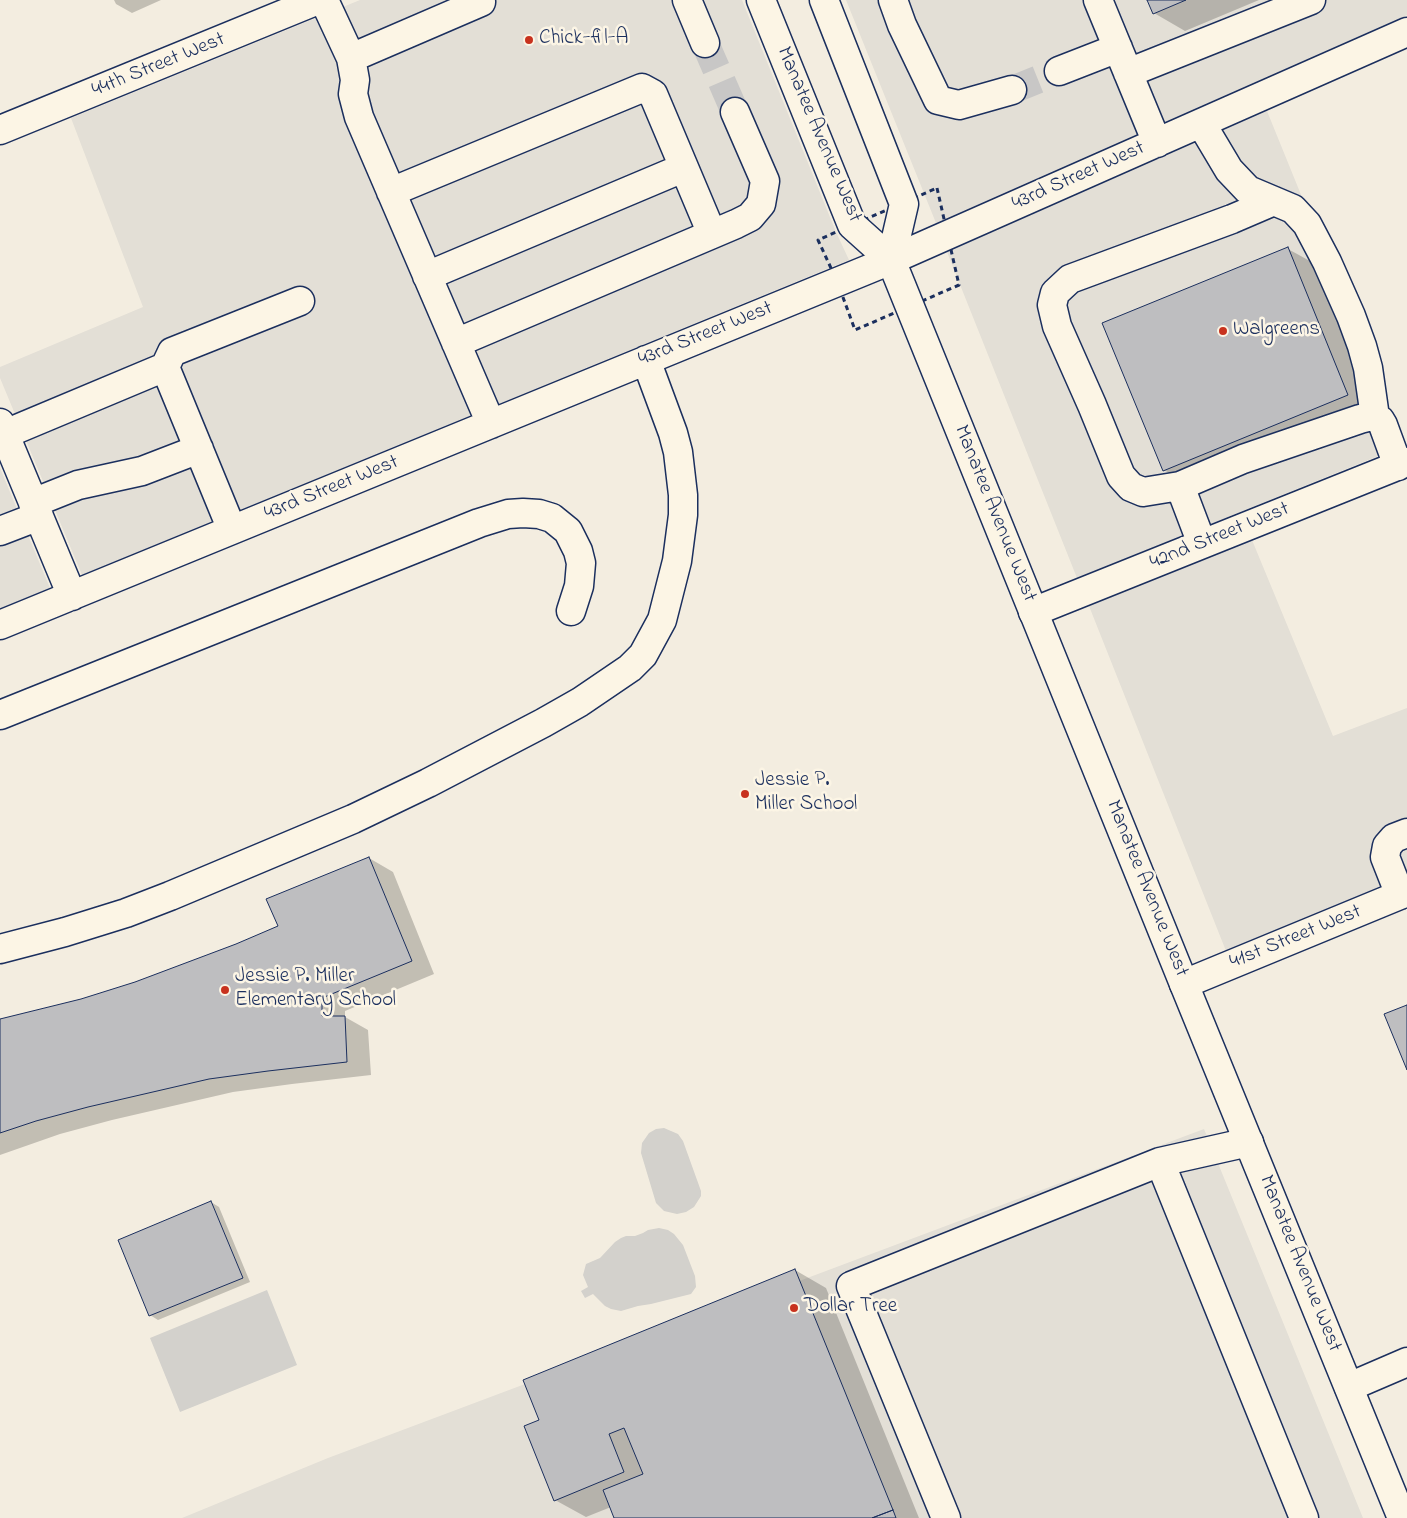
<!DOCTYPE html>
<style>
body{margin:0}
canvas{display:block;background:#f3ede0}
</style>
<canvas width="1407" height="1518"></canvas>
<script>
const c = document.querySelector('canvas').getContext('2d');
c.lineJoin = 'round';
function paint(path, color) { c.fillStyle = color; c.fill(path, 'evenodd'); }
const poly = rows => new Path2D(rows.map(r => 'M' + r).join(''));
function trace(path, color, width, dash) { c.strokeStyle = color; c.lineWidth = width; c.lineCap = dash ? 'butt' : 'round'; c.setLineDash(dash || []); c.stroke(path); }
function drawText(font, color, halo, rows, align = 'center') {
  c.font = font + ' "Indie Flower",sans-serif'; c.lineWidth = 5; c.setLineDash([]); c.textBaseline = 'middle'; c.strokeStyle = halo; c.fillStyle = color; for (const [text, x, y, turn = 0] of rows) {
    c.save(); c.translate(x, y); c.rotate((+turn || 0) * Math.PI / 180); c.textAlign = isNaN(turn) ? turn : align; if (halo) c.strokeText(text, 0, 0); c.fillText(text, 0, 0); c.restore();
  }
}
const built = poly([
 [360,0,742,0,836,232,849,260,82,575,0,378,0,367,143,307,71,118],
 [846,0,1407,0,1407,15,936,223],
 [1267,111,1403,446,1077,578,947,252],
 [0,468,50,588,0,609],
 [1252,540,1333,736,1407,708,1407,876,1226,951,1089,606],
 [1204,1129,1363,1518,182,1518,328,1458]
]);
const green = poly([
 [664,1128,678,1134,683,1141,701,1191,701,1196,694,1207,686,1212,677,1214,664,1211,656,1203,641,1153,642,1143,649,1133,656,1129],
 [659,1228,668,1230,674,1234,683,1245,695,1276,696,1287,691,1294,651,1304,638,1306,621,1311,611,1309,605,1306,593,1294,585,1298,581,1291,588,1287,583,1275,586,1264,600,1258,615,1242,621,1238,626,1236,635,1236,643,1233,648,1230],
 [267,1290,297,1365,180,1412,150,1338]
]);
const shadow = poly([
 [114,0,161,0,132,13,116,4],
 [1148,0,1259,0,1185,31,1154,13],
 [1288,249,1319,266,1379,413,1195,488,1164,470],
 [369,858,393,872,434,974,345,1011,345,1017,368,1030,371,1075,292,1084,233,1092,112,1120,60,1134,0,1155,0,1020,81,1000,135,984,280,927],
 [211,1202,219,1207,250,1282,158,1320,150,1315],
 [795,1270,826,1288,919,1518,616,1518,611,1507,586,1517,555,1500,541,1421]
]);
const building = poly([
 [1147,0,1186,0,1153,14,1147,0],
 [1288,247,1348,395,1163,471,1102,323,1288,247],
 [369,857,412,961,322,998,322,1016,345,1016,347,1062,268,1071,209,1079,88,1107,36,1121,0,1133,0,1019,81,999,135,982,236,944,278,926,266,899,369,857],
 [1407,1005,1407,1070,1384,1014,1407,1005],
 [211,1201,243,1278,149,1316,118,1240,211,1201],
 [795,1269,893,1510,872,1518,614,1518,603,1490,643,1474,624,1428,609,1434,624,1472,554,1501,524,1426,539,1420,523,1380,795,1269],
 [893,1510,896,1518,872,1518,893,1510]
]);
const minorTunnel = poly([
 [705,43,735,112],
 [1012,90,1059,71]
]);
const path = poly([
 [937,188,959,285,855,330,837,281,818,240,937,188]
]);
const minor = poly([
 [324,0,351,58,355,80,353,94,359,117,491,424],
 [687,0,705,43],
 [893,0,902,25,938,100,959,105,1012,90],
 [1098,0,1157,143],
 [351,58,481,2],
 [1059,71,1118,48],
 [1128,73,1311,0],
 [1201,123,1229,170,1248,190,1293,209,1307,224,1327,262,1351,316,1362,346,1368,368,1375,417],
 [0,130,318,0],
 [391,192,642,88,653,94,712,234],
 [427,276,683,168],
 [456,343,736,224,750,217,761,204,765,181,735,112],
 [165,367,172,352,300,301],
 [0,423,72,596],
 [5,434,165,367,232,530],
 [1180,486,1243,459,1360,419,1372,416,1380,420,1383,425,1398,466],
 [33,503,78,485,142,471,199,449],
 [0,531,39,516],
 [1202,544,1180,486,1143,492,1131,487,1121,476,1092,405,1057,326,1052,305,1055,293,1070,279,1232,219,1274,201],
 [1033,612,1407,462],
 [0,625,891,260,1407,32],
 [0,715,479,523,508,514,523,513,539,514,552,518,568,531,578,551,581,563,579,586,571,611],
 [1400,895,1385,857,1387,846,1394,838,1407,833],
 [0,949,65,932,126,913,170,896,353,819,428,783,543,723,580,702,630,668,643,655,662,620,677,561,683,515,683,495,678,452,673,433,646,360],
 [1184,984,1407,892],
 [1160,1162,1304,1518],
 [1349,1387,1407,1362],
 [946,1518,851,1286,1160,1162,1249,1142]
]);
const major = poly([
 [761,0,852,225,891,260,1184,984,1402,1518],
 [824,0,904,204,891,260]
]);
const markers = [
 [529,40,5,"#c8321e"],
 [1223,331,5,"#c8321e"],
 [745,794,5,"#c8321e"],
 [225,990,5,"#c8321e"],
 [794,1308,5,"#c8321e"]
];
const poiNames = [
 ["Chick-fil-A",539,40],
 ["Walgreens",1233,331],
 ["Jessie P.",755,782],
 ["Miller School",755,806],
 ["Jessie P. Miller",235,978],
 ["Elementary School",235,1002],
 ["Dollar Tree",804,1308]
];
const streetNames = [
 ["44th Street West",159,66,-22],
 ["Manatee Avenue West",818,135,67],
 ["43rd Street West",1079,177,-24],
 ["43rd Street West",706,335,-22],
 ["43rd Street West",332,489,-22],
 ["Manatee Avenue West",994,514,68],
 ["42nd Street West",1220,537,-22],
 ["Manatee Avenue West",1146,889,68],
 ["41st Street West",1296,938,-22],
 ["Manatee Avenue West",1299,1264,68]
];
paint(built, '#e3dfd6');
paint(green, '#d3d1cc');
paint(shadow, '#0003');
paint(building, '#bebec0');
trace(building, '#1b2f5e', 1);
trace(minorTunnel, '#c8c7c6', 28, [28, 14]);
trace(minor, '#1b2f5e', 31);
trace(major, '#1b2f5e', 31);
trace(path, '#1b2f5e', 3, [5, 4]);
trace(minor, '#fcf5e5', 28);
trace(major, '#fcf5e5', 28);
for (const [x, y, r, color] of markers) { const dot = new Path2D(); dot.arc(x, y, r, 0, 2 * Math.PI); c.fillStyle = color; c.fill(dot); trace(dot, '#fcf5e5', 2); }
drawText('21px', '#1b2f5e', '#fcf5e5', poiNames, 'left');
drawText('21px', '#1b2f5e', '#fcf5e5', streetNames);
</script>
